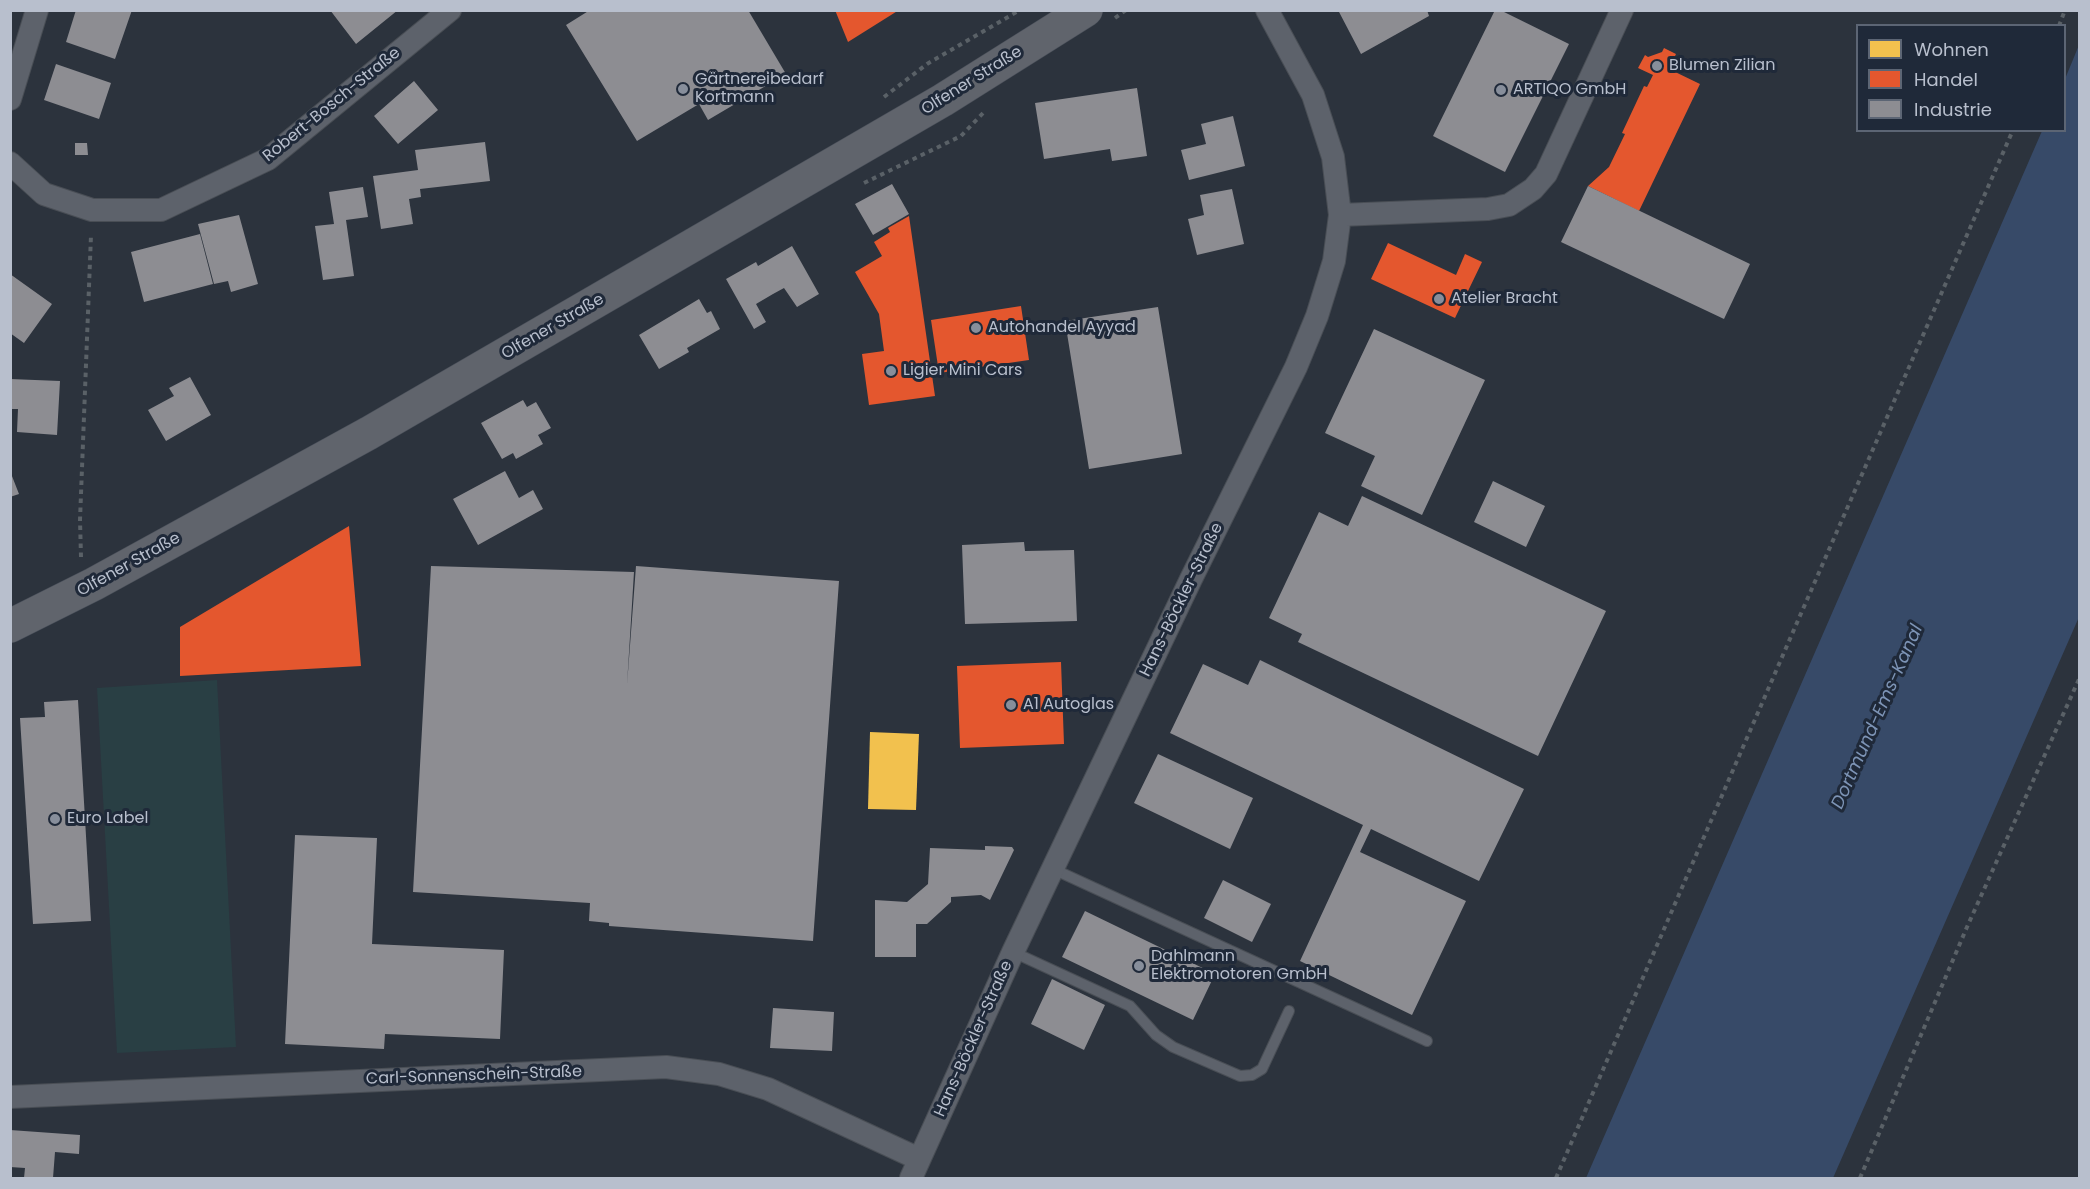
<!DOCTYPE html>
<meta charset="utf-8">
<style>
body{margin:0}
#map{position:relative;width:2090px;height:1189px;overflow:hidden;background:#2c333d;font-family:Poppins,sans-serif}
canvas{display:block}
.frame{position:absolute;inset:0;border:12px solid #b8bfcd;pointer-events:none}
.legend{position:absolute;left:1856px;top:24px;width:210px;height:108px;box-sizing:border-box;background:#1f2939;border:2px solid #5c6574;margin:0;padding:8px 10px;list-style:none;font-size:18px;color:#b8bfcd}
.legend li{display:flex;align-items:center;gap:12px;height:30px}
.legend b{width:30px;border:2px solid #5c6574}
</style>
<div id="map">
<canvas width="2090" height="1189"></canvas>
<div class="frame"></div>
<ul class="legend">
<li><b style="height:16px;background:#f2c14e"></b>Wohnen</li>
<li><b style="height:16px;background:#e4572e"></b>Handel</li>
<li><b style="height:16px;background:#8d8d92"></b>Industrie</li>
</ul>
</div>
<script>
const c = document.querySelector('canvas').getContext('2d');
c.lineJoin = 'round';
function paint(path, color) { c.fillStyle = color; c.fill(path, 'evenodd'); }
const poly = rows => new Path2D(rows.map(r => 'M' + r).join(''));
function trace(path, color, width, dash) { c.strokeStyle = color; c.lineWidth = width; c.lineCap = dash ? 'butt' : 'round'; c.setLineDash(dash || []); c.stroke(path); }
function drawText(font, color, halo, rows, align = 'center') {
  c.font = font + ' Poppins,sans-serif'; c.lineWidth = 6; c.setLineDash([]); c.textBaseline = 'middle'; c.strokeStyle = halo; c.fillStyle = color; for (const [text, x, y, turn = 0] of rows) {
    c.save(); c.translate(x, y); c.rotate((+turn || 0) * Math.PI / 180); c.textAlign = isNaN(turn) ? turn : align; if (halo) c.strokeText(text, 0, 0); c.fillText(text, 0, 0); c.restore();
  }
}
const green = poly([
 [217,680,236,1047,117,1053,97,688]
]);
const water = poly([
 [2079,45,2079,617,1833,1178,1586,1178,2042,131,2064,130,2065,79]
]);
const homes = poly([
 [870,732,919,734,916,810,868,809]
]);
const shops = poly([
 [835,10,899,10,848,42],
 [1664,48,1676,54,1669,69,1700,84,1639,211,1588,186,1609,167,1625,134,1622,133,1644,86,1647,87,1653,75,1638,68,1645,55,1648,57,1662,52],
 [909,216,935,396,869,405,862,354,884,351,879,314,855,272,882,256,874,242,890,232,888,228],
 [1388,243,1456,275,1465,254,1482,262,1455,318,1371,279],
 [1021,306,1029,360,939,373,931,320],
 [349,526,361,666,180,676,180,627],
 [1061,662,1064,744,960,748,957,666]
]);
const industry = poly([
 [76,10,132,10,115,59,66,42],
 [330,10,398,10,356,44],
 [590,10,748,10,786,74,708,120,699,104,637,141,566,25],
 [1338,10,1427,10,1429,16,1361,54],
 [1495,10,1500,10,1569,44,1505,172,1433,136],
 [56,64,111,83,99,119,44,100],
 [414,81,438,110,398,144,374,116],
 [1137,88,1147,156,1112,161,1110,149,1044,159,1035,103],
 [1233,116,1245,166,1189,180,1181,150,1206,144,1201,124],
 [485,142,490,181,420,189,421,197,409,199,413,224,381,229,373,176,418,170,415,150],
 [75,143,87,143,88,155,75,155],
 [892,184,909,214,873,235,855,204],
 [1588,186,1750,264,1724,319,1561,242],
 [363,187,368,217,346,220,354,276,323,280,315,226,334,224,329,192],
 [1232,189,1244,244,1197,255,1188,219,1204,215,1200,195],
 [239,215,258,284,231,292,228,281,214,284,198,224],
 [200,234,213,284,144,302,131,252],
 [792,246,819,294,797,307,784,288,773,294,756,304,766,322,754,329,726,279,756,262,758,266],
 [10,274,52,304,24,343,10,333],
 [699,299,707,313,711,311,720,329,687,348,689,352,659,369,639,335],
 [1158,307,1182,454,1089,469,1065,321],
 [1374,329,1485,380,1422,515,1361,486,1375,456,1325,433],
 [190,377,211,415,166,441,148,410,174,396,169,388],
 [10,379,60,381,57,435,17,432,18,409,10,409],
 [523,400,527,407,536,402,551,428,538,435,543,444,516,459,513,453,502,459,481,423],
 [10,471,19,494,10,497],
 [505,471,519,498,533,490,543,509,478,545,453,499],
 [1493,481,1545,506,1526,547,1474,522],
 [1362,496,1606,611,1538,756,1298,642,1302,634,1269,618,1319,512,1348,526],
 [1024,542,1025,551,1074,550,1077,621,965,624,962,545],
 [431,566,634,572,627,685,636,566,839,581,813,941,609,926,609,923,589,921,590,903,413,892],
 [1260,660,1524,789,1479,881,1371,829,1360,852,1466,901,1412,1015,1300,961,1363,825,1170,733,1203,664,1248,685],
 [78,700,91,921,33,924,20,718,45,717,44,702],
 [1158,754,1253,798,1230,849,1134,803],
 [295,835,377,838,372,944,504,950,500,1039,385,1034,384,1049,285,1044],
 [985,846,1012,847,1014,850,990,900,981,895,951,897,951,902,927,924,916,924,916,957,875,957,875,900,907,902,928,884,930,848,985,850],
 [1223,880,1271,904,1252,942,1204,918],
 [1085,911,1215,974,1193,1020,1062,957],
 [1052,979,1105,1005,1084,1050,1031,1024],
 [773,1008,834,1012,832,1051,770,1048],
 [10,1130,80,1135,79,1154,55,1152,53,1178,24,1178,25,1168,10,1167]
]);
const path = poly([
 [1115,18,1126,10],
 [2059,26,2065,10],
 [884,97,927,64,1020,10],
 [864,183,961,136,985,111],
 [81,557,80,520,91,235],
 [1556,1178,1799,618,2013,130],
 [1860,1178,1967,927,2080,677]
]);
const service = poly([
 [1053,869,1427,1041],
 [1013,952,1130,1006,1156,1035,1173,1047,1240,1076,1252,1075,1262,1069,1289,1011]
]);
const minor = poly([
 [10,99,37,10],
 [10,163,44,194,92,210,161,210,268,159,450,10],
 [1340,215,1488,209,1509,205,1533,189,1546,174,1622,10],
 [10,1097,666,1067,719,1074,768,1089,919,1159],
 [911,1178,1013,952,1191,579,1296,367,1317,316,1334,261,1340,215,1333,157,1313,95,1267,10]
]);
const primary = poly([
 [10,626,94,584,369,433,943,100,1086,10]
]);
const markers = [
 [1657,66,6,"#878e9b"],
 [683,89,6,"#878e9b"],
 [1501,90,6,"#878e9b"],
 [1439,299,6,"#878e9b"],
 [976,328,6,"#878e9b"],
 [891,371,6,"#878e9b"],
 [1011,705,6,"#878e9b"],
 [55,819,6,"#878e9b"],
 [1139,966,6,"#878e9b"]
];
const poiNames = [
 ["Blumen Zilian",1669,66],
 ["Gärtnereibedarf",695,80],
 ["Kortmann",695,98],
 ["ARTIQO GmbH",1513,90],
 ["Atelier Bracht",1451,299],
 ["Autohandel Ayyad",988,328],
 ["Ligier Mini Cars",903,371],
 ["A1 Autoglas",1023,705],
 ["Euro Label",67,819],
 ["Dahlmann",1151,957],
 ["Elektromotoren GmbH",1151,975]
];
const streetNames = [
 ["Olfener Straße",972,81,-32],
 ["Robert-Bosch-Straße",332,105,-39],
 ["Olfener Straße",553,327,-30],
 ["Olfener Straße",129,565,-29],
 ["Hans-Böckler-Straße",1182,600,-64],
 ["Hans-Böckler-Straße",974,1039,-66],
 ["Carl-Sonnenschein-Straße",474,1076,-2]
];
const waterNames = [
 ["Dortmund-Ems-Kanal",1878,717,-66]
];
paint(green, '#293f44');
paint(water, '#374a68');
paint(homes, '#f2c14e');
paint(shops, '#e4572e');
paint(industry, '#8d8d92');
trace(service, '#494e55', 12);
trace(minor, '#494e55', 24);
trace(primary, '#4a505a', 34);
trace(path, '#5a6167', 4, [4.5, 4.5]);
trace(service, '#5d626b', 10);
trace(minor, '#5d626b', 22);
trace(primary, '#60646c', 33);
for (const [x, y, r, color] of markers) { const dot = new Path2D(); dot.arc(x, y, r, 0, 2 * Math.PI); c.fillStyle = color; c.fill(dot); trace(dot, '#1f2939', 2); }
drawText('16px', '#b8bfcd', '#1f2939', poiNames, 'left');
drawText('16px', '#b8bfcd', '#1f2939', streetNames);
drawText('italic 18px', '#7d94b6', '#1f2939', waterNames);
</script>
